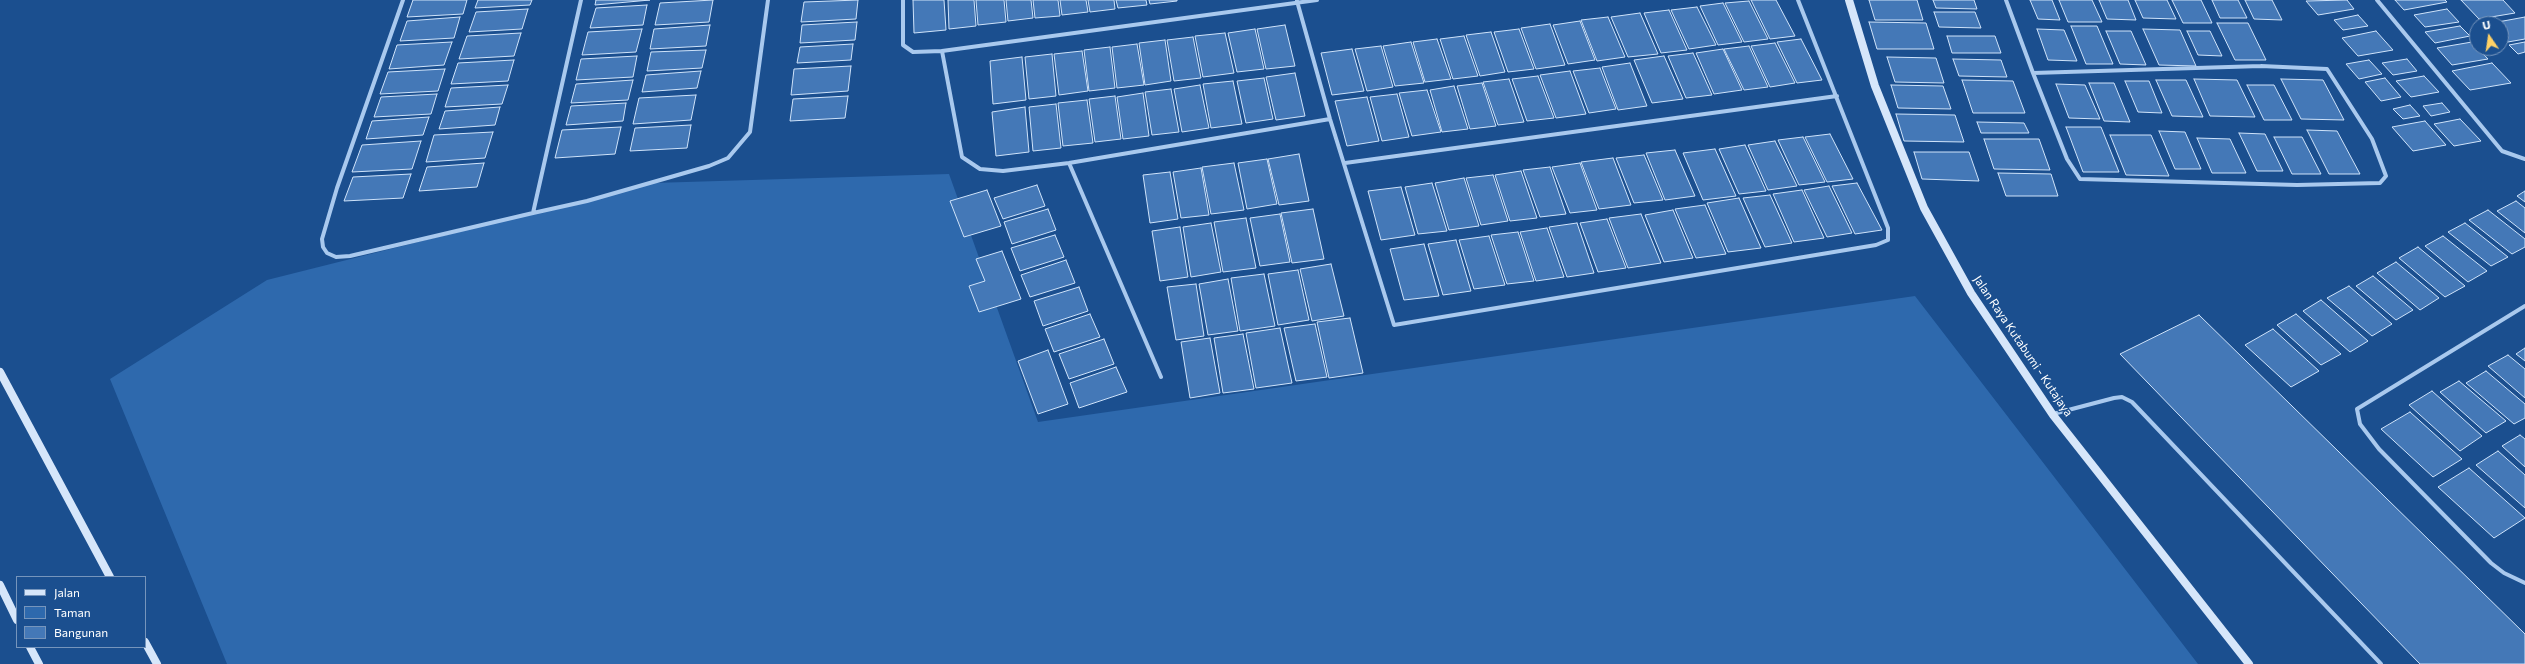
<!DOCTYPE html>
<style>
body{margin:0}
#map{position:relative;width:2525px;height:664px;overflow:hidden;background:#1b4f8f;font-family:Commissioner,sans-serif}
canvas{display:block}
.legend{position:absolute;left:16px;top:576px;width:130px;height:72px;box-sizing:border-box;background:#1b4f8f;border:1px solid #7695bc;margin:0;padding:5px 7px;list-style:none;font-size:12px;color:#fff}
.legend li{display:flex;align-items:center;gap:8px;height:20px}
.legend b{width:20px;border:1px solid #7695bc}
.north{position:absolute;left:2469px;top:16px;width:40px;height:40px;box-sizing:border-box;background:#1b4f8f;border:1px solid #7695bc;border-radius:50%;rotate:347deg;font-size:11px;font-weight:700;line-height:16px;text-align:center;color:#fff}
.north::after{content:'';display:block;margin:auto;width:14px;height:18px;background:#ffd166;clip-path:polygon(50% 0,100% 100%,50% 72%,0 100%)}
</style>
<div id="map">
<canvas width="2525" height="664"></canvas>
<ul class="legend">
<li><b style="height:5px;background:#d6e6fa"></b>Jalan</li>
<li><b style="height:11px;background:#2e69ad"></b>Taman</li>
<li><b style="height:11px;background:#4478b7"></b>Bangunan</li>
</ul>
<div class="north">U</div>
</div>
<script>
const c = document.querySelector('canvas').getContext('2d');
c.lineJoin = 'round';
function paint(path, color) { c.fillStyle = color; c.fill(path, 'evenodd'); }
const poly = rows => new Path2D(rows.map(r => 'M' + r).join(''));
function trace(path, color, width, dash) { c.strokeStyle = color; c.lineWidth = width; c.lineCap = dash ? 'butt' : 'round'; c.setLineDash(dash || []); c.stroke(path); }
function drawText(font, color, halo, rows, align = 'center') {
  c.font = font + ' Commissioner,sans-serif'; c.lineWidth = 3; c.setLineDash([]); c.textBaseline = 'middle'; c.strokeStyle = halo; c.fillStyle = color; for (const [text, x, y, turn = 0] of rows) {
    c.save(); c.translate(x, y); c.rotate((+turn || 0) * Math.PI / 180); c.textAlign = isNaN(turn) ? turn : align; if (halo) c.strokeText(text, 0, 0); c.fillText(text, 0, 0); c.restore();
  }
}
const green = poly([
 [949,174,1038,422,1915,296,2198,664,227,664,110,379,267,280,653,183]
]);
const building = poly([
 [413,0,467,0,463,14,407,17,413,0],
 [478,0,532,0,530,5,475,8,478,0],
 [596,0,650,0,595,5,596,0],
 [713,0,709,22,655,25,660,3,713,0],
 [858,0,856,19,801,22,804,2,858,0],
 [913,0,944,0,946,30,914,33,913,0],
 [948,0,974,0,976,26,949,29,948,0],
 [976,0,1004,0,1006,22,978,25,976,0],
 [1006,0,1031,0,1033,18,1008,21,1006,0],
 [1033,0,1058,0,1060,16,1035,18,1033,0],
 [1060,0,1086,0,1088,12,1062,15,1060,0],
 [1088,0,1114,0,1115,9,1090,12,1088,0],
 [1116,0,1146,0,1147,5,1118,8,1116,0],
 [1149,0,1177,0,1177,1,1150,4,1149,0],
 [1751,0,1776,0,1795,36,1770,39,1751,0],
 [1869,0,1917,0,1923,20,1875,20,1869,0],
 [1933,0,1974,0,1977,9,1936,8,1933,0],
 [2030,0,2052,0,2060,20,2038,19,2030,0],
 [2059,0,2092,0,2102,22,2068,22,2059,0],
 [2099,0,2128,0,2136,20,2107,19,2099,0],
 [2135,0,2167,0,2176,19,2143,18,2135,0],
 [2172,0,2201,0,2212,23,2183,23,2172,0],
 [2212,0,2238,0,2247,18,2220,18,2212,0],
 [2245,0,2272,0,2282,20,2254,19,2245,0],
 [2347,0,2354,9,2318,15,2306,1,2347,0],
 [2395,0,2445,0,2447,2,2404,10,2395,0],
 [2461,0,2503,0,2515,13,2479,19,2461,0],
 [1749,1,1768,39,1744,42,1725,3,1749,1],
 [1723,3,1742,42,1718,45,1700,6,1723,3],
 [647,5,643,25,590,28,596,8,647,5],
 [1697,7,1716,45,1689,49,1671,10,1697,7],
 [528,9,522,29,469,32,476,12,528,9],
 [2447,9,2459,22,2425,27,2414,15,2447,9],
 [1669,10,1687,50,1661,53,1644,13,1669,10],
 [1934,12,1975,12,1981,28,1939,27,1934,12],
 [1640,13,1658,54,1628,57,1611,17,1640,13],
 [2358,15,2368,26,2343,30,2334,20,2358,15],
 [460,17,454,38,400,41,407,21,460,17],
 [1608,17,1625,57,1597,61,1581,20,1608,17],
 [2525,17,2525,39,2502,43,2501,24,2487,24,2525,17],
 [1580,21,1595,60,1568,64,1553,25,1580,21],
 [857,22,855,40,800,43,802,25,857,22],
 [1869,22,1926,23,1934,49,1877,49,1869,22],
 [2217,23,2248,23,2266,60,2235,60,2217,23],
 [1550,24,1565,65,1536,69,1521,28,1550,24],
 [710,25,706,46,650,49,654,29,710,25],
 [1285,25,1295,66,1266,69,1257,29,1285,25],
 [2071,26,2097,26,2113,64,2086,64,2071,26],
 [2460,26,2470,36,2435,43,2425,32,2460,26],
 [642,29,636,52,582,55,588,32,642,29],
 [1255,29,1264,69,1237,72,1228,33,1255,29],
 [1519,29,1534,69,1508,72,1494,32,1519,29],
 [2037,29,2064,30,2077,61,2048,60,2037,29],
 [2143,29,2180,30,2196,66,2159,65,2143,29],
 [2106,31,2131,31,2146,65,2120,64,2106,31],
 [2187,31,2210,31,2222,56,2198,55,2187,31],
 [2376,31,2393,50,2358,56,2342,38,2376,31],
 [1491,32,1505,72,1480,76,1466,35,1491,32],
 [521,33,514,56,459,59,467,36,521,33],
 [1225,33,1234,73,1203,77,1195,36,1225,33],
 [1464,36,1478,76,1453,79,1440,39,1464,36],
 [1947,36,1995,36,2001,53,1952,53,1947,36],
 [1193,37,1201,78,1174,81,1167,40,1193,37],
 [1437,39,1451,79,1425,82,1413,42,1437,39],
 [1801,39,1822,80,1797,83,1777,42,1801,39],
 [1165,40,1171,81,1145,85,1139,43,1165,40],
 [452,42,444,65,389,69,397,45,452,42],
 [1411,42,1424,83,1395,86,1383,46,1411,42],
 [2472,42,2488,59,2452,65,2437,48,2472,42],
 [2525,42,2525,52,2518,54,2509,45,2525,42],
 [1775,43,1795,83,1770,87,1751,46,1775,43],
 [853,44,851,60,797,63,800,47,853,44],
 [1137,44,1144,85,1117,88,1112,47,1137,44],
 [1381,46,1393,87,1367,91,1355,49,1381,46],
 [1749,46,1768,87,1744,90,1724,49,1749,46],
 [1110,47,1115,88,1089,91,1084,50,1110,47],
 [1352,49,1364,91,1332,95,1321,53,1352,49],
 [1723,49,1742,90,1714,94,1696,53,1723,49],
 [706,50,702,68,647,71,651,52,706,50],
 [1082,51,1088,91,1059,95,1054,54,1082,51],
 [1693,53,1712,95,1686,98,1668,56,1693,53],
 [1052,54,1056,96,1029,99,1025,57,1052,54],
 [637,56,633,77,576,80,581,59,637,56],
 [1664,56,1683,99,1652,103,1634,60,1664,56],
 [1022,57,1026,100,993,104,990,61,1022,57],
 [1887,57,1936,58,1944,83,1895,82,1887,57],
 [1953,59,2001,60,2007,77,1959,76,1953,59],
 [2407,59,2417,71,2393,75,2382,63,2407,59],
 [514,60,508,81,451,84,458,63,514,60],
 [2369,60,2382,74,2359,79,2346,64,2369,60],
 [1630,63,1647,106,1618,110,1602,67,1630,63],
 [2492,63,2511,83,2470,90,2452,71,2492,63],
 [851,66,848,91,791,95,794,69,851,66],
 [1600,68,1616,109,1589,113,1573,71,1600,68],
 [445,69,438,91,380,94,388,72,445,69],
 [701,71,697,88,642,92,646,75,701,71],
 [1570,71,1586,114,1556,118,1540,75,1570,71],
 [1295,73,1305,116,1276,120,1266,77,1295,73],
 [1538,76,1554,118,1527,121,1512,79,1538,76],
 [2424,76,2439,92,2411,97,2396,81,2424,76],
 [1264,78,1273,119,1246,123,1237,81,1264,78],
 [2385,78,2401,97,2381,101,2365,82,2385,78],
 [1509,79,1524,122,1498,125,1483,82,1509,79],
 [2194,79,2237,80,2255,117,2210,116,2194,79],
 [2281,79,2323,80,2344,120,2301,119,2281,79],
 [633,80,628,100,571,103,576,84,633,80],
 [1962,80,2013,81,2025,113,1973,113,1962,80],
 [2156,80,2186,80,2203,117,2172,116,2156,80],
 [1233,81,1242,124,1211,128,1203,84,1233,81],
 [2125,81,2149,81,2162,113,2138,112,2125,81],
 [1482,83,1496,126,1470,129,1457,86,1482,83],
 [2089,83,2114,83,2130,122,2104,121,2089,83],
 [2056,84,2085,85,2100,119,2069,118,2056,84],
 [508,85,502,104,445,107,451,88,508,85],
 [1200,85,1209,128,1182,132,1174,89,1200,85],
 [1891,85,1943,86,1951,109,1898,108,1891,85],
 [2247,85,2274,85,2292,120,2264,120,2247,85],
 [1454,86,1468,129,1442,132,1430,90,1454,86],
 [1171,89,1179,132,1152,135,1145,92,1171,89],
 [1427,90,1441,132,1412,136,1399,93,1427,90],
 [1143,93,1149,136,1123,139,1117,97,1143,93],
 [437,94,431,114,374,117,381,97,437,94],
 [1397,94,1409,137,1382,141,1370,97,1397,94],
 [696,95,691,120,633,124,639,98,696,95],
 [848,96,845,118,790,121,793,99,848,96],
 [1115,96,1121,139,1095,142,1089,99,1115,96],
 [1367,97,1379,141,1347,146,1335,101,1367,97],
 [1087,100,1093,143,1063,146,1058,103,1087,100],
 [626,103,623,121,566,125,571,106,626,103],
 [2442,103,2450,112,2431,116,2423,106,2442,103],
 [1056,104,1061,148,1033,151,1029,107,1056,104],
 [2410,105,2420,116,2403,119,2393,109,2410,105],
 [500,107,495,125,439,129,445,111,500,107],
 [1025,107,1029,152,996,156,992,112,1025,107],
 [1896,114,1955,115,1964,142,1904,141,1896,114],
 [429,117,423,135,366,139,372,121,429,117],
 [2460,119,2481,141,2454,146,2434,124,2460,119],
 [2425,121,2446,145,2413,151,2392,127,2425,121],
 [1977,122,2024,123,2029,133,1981,133,1977,122],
 [691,125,687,148,630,151,635,128,691,125],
 [621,127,615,154,555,158,562,130,621,127],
 [2066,127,2101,127,2119,172,2083,172,2066,127],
 [2307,130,2337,131,2360,174,2329,174,2307,130],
 [2159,131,2185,132,2201,169,2175,169,2159,131],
 [493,132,485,158,426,162,434,135,493,132],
 [2239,133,2265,134,2283,171,2257,171,2239,133],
 [1830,134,1853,179,1827,182,1805,137,1830,134],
 [2110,135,2151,135,2169,176,2126,175,2110,135],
 [1803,137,1825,182,1799,185,1778,140,1803,137],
 [2274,137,2302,137,2321,174,2292,174,2274,137],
 [2197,138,2230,139,2246,173,2212,173,2197,138],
 [1984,139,2039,139,2050,170,1994,169,1984,139],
 [421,141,412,169,352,172,362,145,421,141],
 [1775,141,1797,186,1768,190,1748,145,1775,141],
 [1745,145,1766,191,1739,194,1719,149,1745,145],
 [1715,149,1736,196,1703,200,1683,153,1715,149],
 [1675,150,1695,196,1665,200,1646,153,1675,150],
 [1914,152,1969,152,1979,181,1922,179,1914,152],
 [1299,154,1309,201,1279,205,1268,159,1299,154],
 [1644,155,1663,200,1634,203,1616,158,1644,155],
 [1613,158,1631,205,1599,209,1581,162,1613,158],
 [1267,159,1277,204,1247,209,1238,163,1267,159],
 [484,163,477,187,419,191,427,167,484,163],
 [1234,163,1244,210,1211,214,1202,167,1234,163],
 [1580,163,1597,210,1570,213,1552,167,1580,163],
 [1550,167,1566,214,1540,217,1523,170,1550,167],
 [1201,168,1209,215,1181,218,1173,172,1201,168],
 [1521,171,1537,218,1510,221,1495,175,1521,171],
 [1170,172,1178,219,1150,223,1143,175,1170,172],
 [1998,173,2051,174,2058,196,2006,196,1998,173],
 [411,174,403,198,344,201,353,177,411,174],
 [1493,175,1508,221,1481,225,1466,178,1493,175],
 [1464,178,1479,226,1449,230,1435,183,1464,178],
 [1432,183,1447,231,1418,234,1405,187,1432,183],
 [1857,183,1882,230,1855,234,1832,186,1857,183],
 [1037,185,1045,206,1003,219,994,198,1037,185],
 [1829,186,1852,233,1827,237,1804,190,1829,186],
 [1401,187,1415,235,1381,240,1368,191,1401,187],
 [987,190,1001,226,964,237,950,201,987,190],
 [1802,190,1824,238,1794,242,1773,194,1802,190],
 [2525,191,2525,202,2517,196,2525,191],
 [1770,195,1792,243,1765,247,1743,198,1770,195],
 [1739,198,1761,248,1728,252,1707,203,1739,198],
 [2516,201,2525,208,2525,233,2497,211,2516,201],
 [1705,205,1726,254,1696,258,1675,209,1705,205],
 [1048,209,1056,230,1012,244,1004,222,1048,209],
 [1313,209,1324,259,1292,263,1281,213,1313,209],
 [1673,210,1693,258,1664,262,1645,215,1673,210],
 [2488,210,2525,239,2525,247,2512,254,2469,220,2488,210],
 [1280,214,1290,262,1260,266,1250,218,1280,214],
 [1641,214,1661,263,1628,268,1609,218,1641,214],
 [1246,218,1256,268,1223,272,1214,222,1246,218],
 [1607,219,1626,268,1598,272,1580,223,1607,219],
 [1211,223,1221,272,1191,277,1183,227,1211,223],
 [1577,223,1594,273,1567,277,1549,227,1577,223],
 [2465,223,2508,257,2491,266,2448,232,2465,223],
 [1180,227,1188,277,1160,281,1152,231,1180,227],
 [1547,228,1564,277,1536,281,1520,232,1547,228],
 [1518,232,1534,281,1507,284,1491,235,1518,232],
 [1055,235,1064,257,1020,271,1011,248,1055,235],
 [1489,236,1505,285,1474,289,1459,240,1489,236],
 [2443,236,2487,271,2468,282,2425,246,2443,236],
 [1456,240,1471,291,1443,295,1428,244,1456,240],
 [1424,244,1439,296,1404,300,1390,249,1424,244],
 [2418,247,2465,286,2445,297,2399,258,2418,247],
 [1002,251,1021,299,979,312,969,286,985,281,976,259,1002,251],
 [1066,260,1075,283,1030,297,1021,275,1066,260],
 [2396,262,2439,298,2420,310,2377,273,2396,262],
 [1331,264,1344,316,1312,321,1300,269,1331,264],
 [1298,270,1309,320,1278,325,1268,274,1298,270],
 [1264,274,1275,326,1240,331,1231,278,1264,274],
 [2373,276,2413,310,2396,320,2356,286,2373,276],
 [1228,279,1238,331,1208,335,1199,284,1228,279],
 [1196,284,1204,336,1176,340,1167,287,1196,284],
 [2349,286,2392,324,2372,336,2327,298,2349,286],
 [1079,287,1088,311,1043,326,1034,301,1079,287],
 [2321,300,2368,341,2350,352,2303,311,2321,300],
 [1090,314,1100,337,1054,352,1045,329,1090,314],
 [2296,314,2341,354,2321,365,2277,325,2296,314],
 [2199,315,2525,634,2525,664,2420,664,2120,354,2199,315],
 [1350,318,1363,373,1329,378,1317,322,1350,318],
 [1315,324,1327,377,1296,381,1284,328,1315,324],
 [1280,328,1292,383,1256,388,1246,333,1280,328],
 [2273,329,2319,371,2291,387,2245,345,2273,329],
 [1243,334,1254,389,1223,393,1214,338,1243,334],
 [1210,338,1220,393,1190,398,1181,342,1210,338],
 [1104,339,1114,364,1069,379,1059,354,1104,339],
 [2525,348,2525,361,2516,354,2525,348],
 [1048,350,1068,404,1038,414,1018,361,1048,350],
 [2508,355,2525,369,2525,398,2488,366,2508,355],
 [1116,367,1127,392,1079,408,1070,383,1116,367],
 [2486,371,2525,404,2525,418,2514,424,2466,383,2486,371],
 [2459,381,2506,421,2486,433,2440,392,2459,381],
 [2432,391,2482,436,2460,451,2409,405,2432,391],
 [2410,412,2462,459,2433,477,2381,429,2410,412],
 [2520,435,2525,439,2525,467,2502,446,2520,435],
 [2498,451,2525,475,2525,508,2476,465,2498,451],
 [2469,468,2525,518,2494,538,2438,487,2469,468]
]);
const street = poly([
 [403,0,337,188,322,239,323,247,327,253,336,257,350,256,533,213],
 [581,0,533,213,587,201,709,166,728,158,750,132,768,0],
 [903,0,903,45,913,52,942,51,1317,0],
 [2006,0,2033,73],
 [2377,0,2502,151,2525,159],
 [1297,1,1330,119,1394,325,1876,245,1888,240,1888,228,1798,0],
 [942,51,962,157,980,169,1003,171,1069,163,1330,119],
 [2261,66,2327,69,2372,139,2386,176,2380,183,2297,185,2080,179,2067,159,2033,73,2261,66],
 [1069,163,1161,377],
 [1345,163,1837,96],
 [2525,306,2357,409,2360,424,2379,449,2491,563,2504,573,2525,583],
 [2053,414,2114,398,2122,397,2132,402,2381,664]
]);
const secondary = poly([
 [1849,0,1875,86,1924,208,1971,293,2053,415,2249,664],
 [0,372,110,577],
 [0,585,17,620],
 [145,642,157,664],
 [30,647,39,664]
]);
const streetNames = [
 ["Jalan Raya Kutabumi - Kutajaya",2023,346,56]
];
paint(green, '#2e69ad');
paint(building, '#4478b7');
trace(building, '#cfe3fa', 1);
trace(street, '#a9c9ee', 4);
trace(secondary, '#d6e6fa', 8);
drawText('12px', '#fff', '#1b4f8f', streetNames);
</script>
